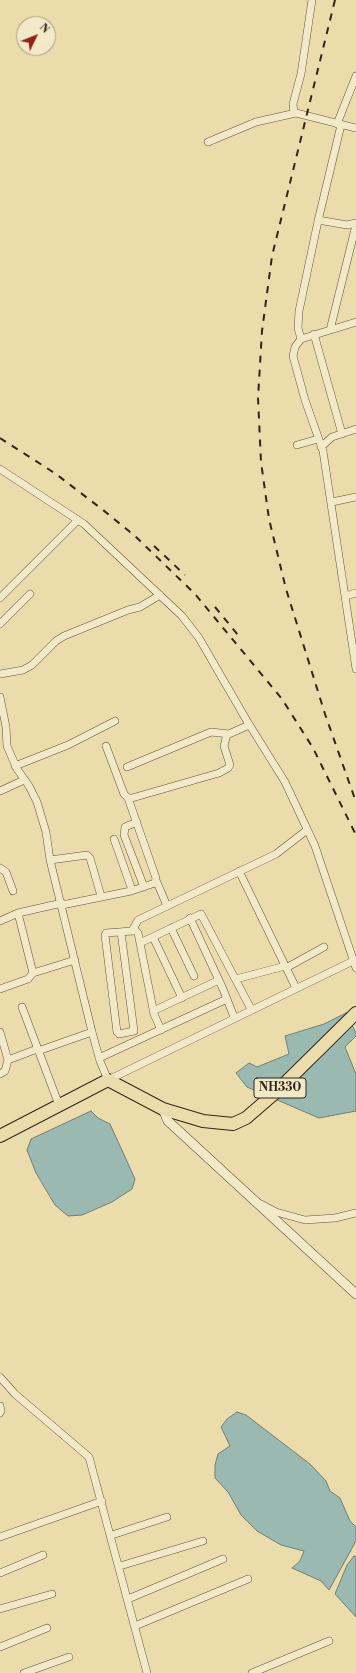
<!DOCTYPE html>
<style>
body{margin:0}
#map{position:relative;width:356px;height:1673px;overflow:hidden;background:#eaddab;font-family:"Libre Bodoni",serif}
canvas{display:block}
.north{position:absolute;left:16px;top:16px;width:40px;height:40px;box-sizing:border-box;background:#f1e9c8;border:1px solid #a69a82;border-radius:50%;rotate:47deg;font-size:11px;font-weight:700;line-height:16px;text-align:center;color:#352319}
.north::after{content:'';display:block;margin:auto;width:14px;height:18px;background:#8f2418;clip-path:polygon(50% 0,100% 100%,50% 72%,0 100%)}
</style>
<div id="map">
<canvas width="356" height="1673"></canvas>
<div class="north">N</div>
</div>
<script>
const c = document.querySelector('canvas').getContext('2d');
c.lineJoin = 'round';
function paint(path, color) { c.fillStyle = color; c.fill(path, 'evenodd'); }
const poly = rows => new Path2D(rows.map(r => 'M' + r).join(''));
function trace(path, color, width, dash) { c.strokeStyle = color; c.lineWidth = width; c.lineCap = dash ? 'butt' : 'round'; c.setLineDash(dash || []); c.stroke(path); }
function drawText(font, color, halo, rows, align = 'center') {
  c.font = font + ' "Libre Bodoni",serif'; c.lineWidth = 3.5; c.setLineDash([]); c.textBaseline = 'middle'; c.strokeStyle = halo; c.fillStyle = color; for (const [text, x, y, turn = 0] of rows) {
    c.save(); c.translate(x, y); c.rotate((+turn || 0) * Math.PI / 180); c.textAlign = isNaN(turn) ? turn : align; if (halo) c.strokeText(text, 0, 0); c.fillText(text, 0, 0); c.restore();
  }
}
const water = poly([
 [346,1013,356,1033,356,1036,345,1047,356,1074,356,1111,319,1118,247,1087,236,1073,249,1063,257,1067,289,1054,285,1036,324,1024,346,1013],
 [91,1111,98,1118,110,1124,135,1179,132,1189,112,1202,82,1215,68,1216,55,1205,36,1173,27,1150,31,1139,91,1111],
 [237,1412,246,1415,310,1464,326,1481,330,1491,340,1498,350,1521,356,1527,356,1541,329,1590,321,1581,292,1568,300,1561,304,1551,281,1545,257,1531,241,1515,228,1492,215,1478,215,1465,218,1454,230,1446,221,1427,227,1419,237,1412],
 [354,1556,356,1557,356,1617,335,1594,347,1565,354,1556]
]);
const minor = poly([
 [294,113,293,104,301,74,312,0],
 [337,124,356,76],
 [208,142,256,122,296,113,356,128],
 [318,220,347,225,356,223],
 [356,322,301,339,295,347,293,356,305,400,323,451,356,669],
 [330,330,356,225],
 [314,334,342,434],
 [301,339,298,328,299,311,318,221,341,125],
 [297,445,318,439],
 [321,447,332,437,356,429],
 [0,469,84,524,182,616,199,638,247,721,285,782,315,846,356,968],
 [332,502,356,497],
 [345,596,356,593],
 [0,598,78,520],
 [0,624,30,594],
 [0,674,23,670,32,665,56,641,64,636,128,610,140,607,160,595],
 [0,697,6,727,7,746,17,769,29,786,37,802,46,832,50,860,92,1032,100,1061,108,1080,353,961],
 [106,746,124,794,128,798,132,798,219,773,228,768,230,765,224,746,227,734],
 [15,766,68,745,115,721],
 [127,767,211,732,229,734,249,725],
 [0,791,24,780],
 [137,822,125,827,124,835,144,887],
 [114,839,132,890],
 [50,860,87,855,90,858,101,896],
 [0,868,6,872,13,891],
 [239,871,296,988],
 [156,880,167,906],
 [62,905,131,891,155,883,156,878,128,798],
 [190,918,223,989,234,1017],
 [0,921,18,913,62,903],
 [171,928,194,976],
 [132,931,138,920,276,854,307,830],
 [121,932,134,1031,119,1034,117,1032,105,935,106,933,132,931,135,930,138,933,154,1014,161,1030],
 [153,937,182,998],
 [140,943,201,914,251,1009],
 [286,968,324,947],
 [33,973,75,960],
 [236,979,285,966],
 [0,989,28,979,33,973,18,913],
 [22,1007,59,1105],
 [153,1011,219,980],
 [0,1032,8,1060],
 [38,1051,92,1032],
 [99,1058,227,999],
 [0,1074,5,1071,8,1060,37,1049],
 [261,1204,276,1212,305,1220,335,1218,356,1213],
 [0,1377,15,1394,89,1457,147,1673],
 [0,1406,1,1411,0,1413],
 [112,1535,167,1517],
 [0,1537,102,1501],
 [120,1566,203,1541],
 [0,1573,43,1555],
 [128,1599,223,1559],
 [0,1609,52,1594],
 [135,1626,248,1579],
 [0,1647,47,1628],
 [24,1673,69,1657],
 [252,1673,329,1641]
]);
const tertiary = poly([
 [163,1109,168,1121,356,1294]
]);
const trunk = poly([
 [0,1136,108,1080,163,1109,203,1121,233,1124,246,1118,275,1093,356,1013]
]);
const rail = poly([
 [335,0,272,256,262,331,258,398,261,462,269,519,286,589,325,714,356,802],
 [0,438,56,474,103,510,135,536,195,594,282,699,313,748,356,835],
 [154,546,185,575],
 [215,607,238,635]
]);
const shields = [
 [280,1088,52]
];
const shieldNames = [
 ["NH330",280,1088]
];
paint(water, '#9abab1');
trace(water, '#727e74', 1);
trace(minor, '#62523e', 8);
trace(tertiary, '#62523e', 10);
trace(trunk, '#352319', 14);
trace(minor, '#f1e9c8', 7);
trace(tertiary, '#f1e9c8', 9);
trace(trunk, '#eaddab', 12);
trace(rail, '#352319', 2, [7, 7]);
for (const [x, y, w] of shields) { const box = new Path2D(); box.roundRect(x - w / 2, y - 10, w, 20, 3); c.fillStyle = '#f1e9c8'; c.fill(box); trace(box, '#352319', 1); }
drawText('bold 12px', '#352319', null, shieldNames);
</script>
